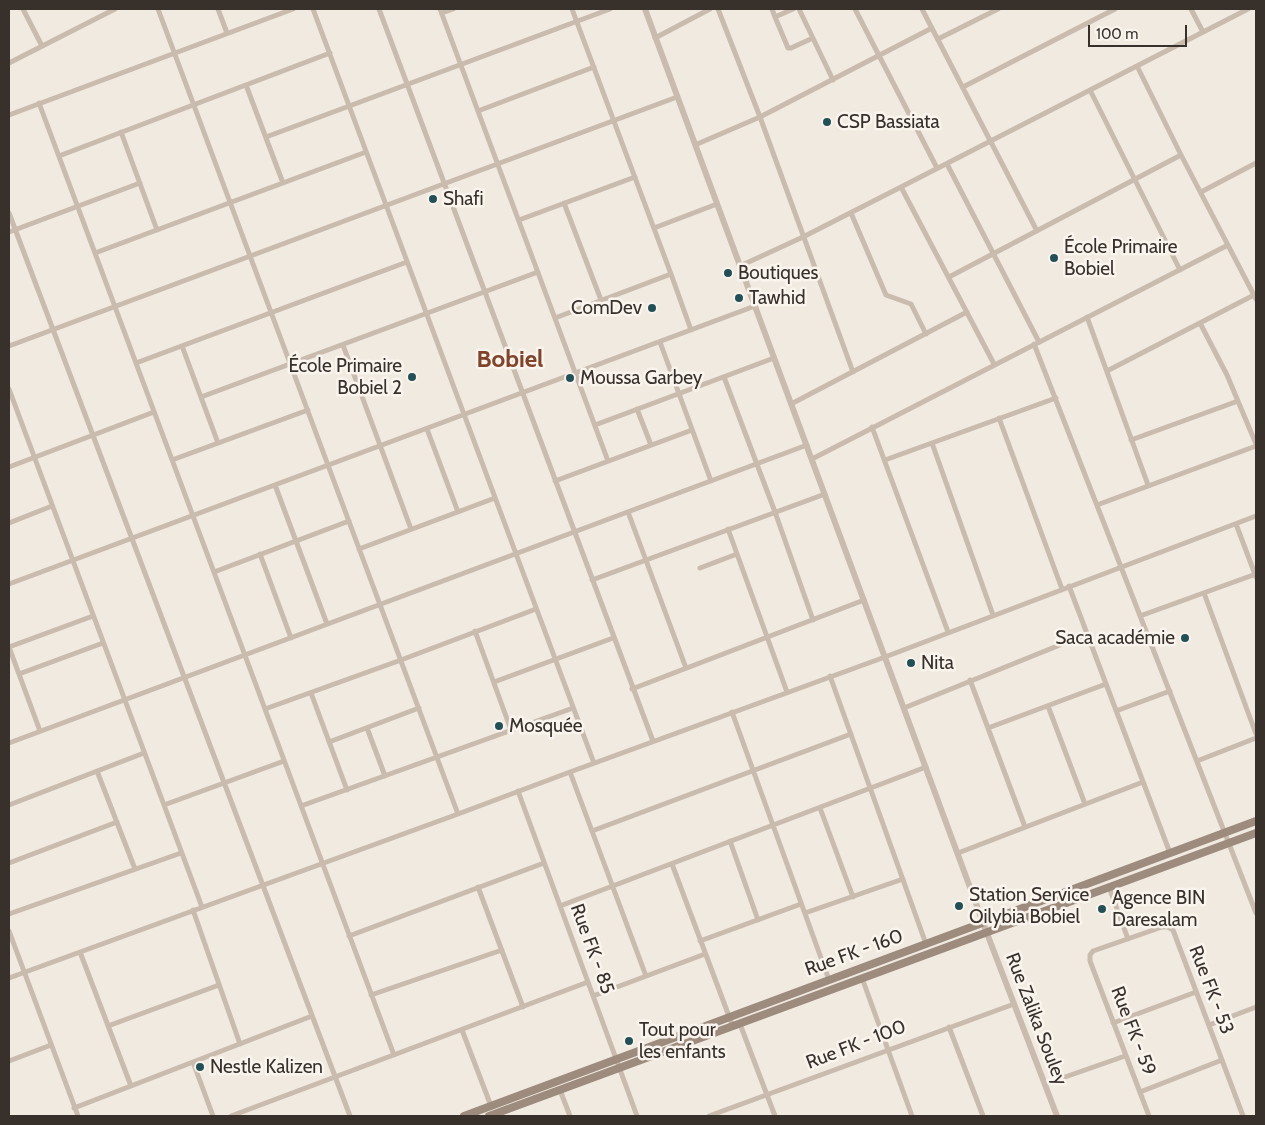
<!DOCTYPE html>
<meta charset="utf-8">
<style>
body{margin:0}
#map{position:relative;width:1265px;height:1125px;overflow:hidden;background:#f1eae0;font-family:Cabin,sans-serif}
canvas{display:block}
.frame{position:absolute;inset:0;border:10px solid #38302b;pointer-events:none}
.scale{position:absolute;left:1088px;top:25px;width:99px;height:22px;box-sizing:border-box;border:2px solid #38302b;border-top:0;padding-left:6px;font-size:15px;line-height:18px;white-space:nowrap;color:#38302b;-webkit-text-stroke:4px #f9f4ed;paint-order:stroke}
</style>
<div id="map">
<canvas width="1265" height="1125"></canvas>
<div class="frame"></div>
<div class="scale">100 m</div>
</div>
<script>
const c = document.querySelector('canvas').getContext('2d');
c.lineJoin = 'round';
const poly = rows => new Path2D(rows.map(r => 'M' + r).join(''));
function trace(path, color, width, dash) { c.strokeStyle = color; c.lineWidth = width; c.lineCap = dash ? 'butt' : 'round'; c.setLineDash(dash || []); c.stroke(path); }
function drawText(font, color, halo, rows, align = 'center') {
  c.font = font + ' Cabin,sans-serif'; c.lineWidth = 5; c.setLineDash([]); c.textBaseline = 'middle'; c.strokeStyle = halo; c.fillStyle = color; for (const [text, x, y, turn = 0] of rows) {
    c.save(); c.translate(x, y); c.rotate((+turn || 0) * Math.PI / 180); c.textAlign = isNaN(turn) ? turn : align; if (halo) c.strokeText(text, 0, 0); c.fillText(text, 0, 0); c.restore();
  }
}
const minor = poly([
 [23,9,42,46],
 [158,9,458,814],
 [218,9,227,33],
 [313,9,594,763],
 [379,9,653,741],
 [440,9,608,461],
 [718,9,760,117,853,372],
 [772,9,775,17,793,9],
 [799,9,833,80],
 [855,9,937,168],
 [922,9,1037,231],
 [1191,9,1203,32],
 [442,13,453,9],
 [775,17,788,48,791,48,813,38],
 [655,38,710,9],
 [938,39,998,9],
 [9,63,115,9],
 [1137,66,1181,155,1256,299],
 [246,85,283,183],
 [963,87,1115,9],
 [1090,90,1180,270],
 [39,103,394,1055],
 [478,111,594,67],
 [9,115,293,9],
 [121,132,157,230],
 [266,137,610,9],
 [695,145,760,117,932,28],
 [59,156,330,53],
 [947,164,1039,342],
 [901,187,994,364],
 [1201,192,1256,163],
 [564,203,601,300],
 [9,213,350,1116],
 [851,213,886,295,911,304,926,334],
 [519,220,635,177],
 [654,228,717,204],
 [9,232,140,183],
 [95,253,366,152],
 [740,266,803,237,901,187,1248,9],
 [671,274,691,330],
 [949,277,1181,155],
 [1087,317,1148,485],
 [555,318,671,274,572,9],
 [1200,323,1227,375,1256,444],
 [660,342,711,481],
 [1034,344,1256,913],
 [343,345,411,529],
 [9,346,677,97],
 [182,346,218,443],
 [136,363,407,262],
 [1107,371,1254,295],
 [724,377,775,512,813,620],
 [9,389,202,907],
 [201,397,538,272],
 [791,404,967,312],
 [637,409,651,445],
 [999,418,1062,589],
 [595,425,774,358],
 [872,427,948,632],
 [427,429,458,512],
 [1131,440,1238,401],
 [932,443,993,615],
 [812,459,1228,245],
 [172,460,308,410],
 [885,460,1056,398],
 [9,467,154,412],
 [555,481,692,430],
 [275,485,327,624],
 [1097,505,1256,446],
 [628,512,686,668],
 [9,523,52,506],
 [1236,524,1256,577],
 [728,529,787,692],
 [359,549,495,498],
 [260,554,291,638],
 [700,568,737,554],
 [214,572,349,521],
 [592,580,825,494],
 [9,584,755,306],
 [1069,586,1170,853],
 [1204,593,1256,734],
 [1140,616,1256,574],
 [475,631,511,730],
 [9,647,93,616],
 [9,647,40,731],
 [19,674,103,643],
 [830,676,926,944],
 [970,680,1025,827],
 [494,682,613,638],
 [632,689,864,600],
 [311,693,347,790],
 [1048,706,1085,804],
 [904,708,1087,634],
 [265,709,401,660,536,609],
 [1116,711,1170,691],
 [732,712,829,980],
 [367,728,385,776],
 [988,728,1106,684],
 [329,742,419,708],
 [9,743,807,445],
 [1197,761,1256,738],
 [97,771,135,869],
 [570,772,646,976],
 [518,791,637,1116],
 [9,805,144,753],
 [164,805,284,761],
 [301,806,573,708],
 [820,808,853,897],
 [592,831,851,734],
 [730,841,758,920],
 [958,853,1143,782],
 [9,863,117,822],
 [672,864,733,1027],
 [478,887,523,1007],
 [1109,887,1128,939],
 [560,906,926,767],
 [193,910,240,1044],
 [805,913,903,879],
 [9,914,181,853],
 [9,931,78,1116],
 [349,936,544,863],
 [700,941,801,904],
 [80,952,131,1086],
 [9,978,458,814,570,772,885,657,1256,516],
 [862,978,912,1116],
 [371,995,502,950],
 [593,996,705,954],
 [1113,1023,1196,992],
 [740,1024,775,1116],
 [1209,1025,1256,1007],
 [108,1026,219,985],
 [949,1027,983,1116],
 [462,1030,491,1106],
 [9,1061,51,1045],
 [193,1062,213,1116],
 [1045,1084,1125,1056],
 [560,1090,570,1116],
 [1140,1092,1222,1060],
 [74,1108,312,1016],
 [231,1116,588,982],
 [709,1116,1014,1004],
 [1149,1116,1090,961,1090,955,1093,951,1162,927,1168,927,1173,930,1243,1116]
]);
const tertiary = poly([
 [645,9,988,936,1057,1116]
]);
const secondary = poly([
 [464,1116,1256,821],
 [489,1116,1256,833]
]);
const markers = [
 [827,122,5,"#235057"],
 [433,199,5,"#235057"],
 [1054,258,5,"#235057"],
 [728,273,5,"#235057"],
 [739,298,5,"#235057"],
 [652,308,5,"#235057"],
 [412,377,5,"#235057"],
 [570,378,5,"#235057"],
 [1185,638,5,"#235057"],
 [911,663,5,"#235057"],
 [499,726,5,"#235057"],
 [959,906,5,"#235057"],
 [1102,909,5,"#235057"],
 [629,1041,5,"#235057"],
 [200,1067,5,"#235057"]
];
const poiNames = [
 ["CSP Bassiata",837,122],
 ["Shafi",443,199],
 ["École Primaire",1064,247],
 ["Bobiel",1064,269],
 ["Boutiques",738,273],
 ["Tawhid",749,298],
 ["ComDev",642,308,"right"],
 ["École Primaire",402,366,"right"],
 ["Bobiel 2",402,388,"right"],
 ["Moussa Garbey",580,378],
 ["Saca académie",1175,638,"right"],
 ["Nita",921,663],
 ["Mosquée",509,726],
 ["Station Service",969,895],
 ["Oilybia Bobiel",969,917],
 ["Agence BIN",1112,898],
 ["Daresalam",1112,920],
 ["Tout pour",639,1030],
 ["les enfants",639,1052],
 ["Nestle Kalizen",210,1067]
];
const streetNames = [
 ["Rue FK - 85",592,949,70],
 ["Rue FK - 160",854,953,-20],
 ["Rue FK - 53",1211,990,69],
 ["Rue Zalika Souley",1036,1019,69],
 ["Rue FK - 59",1133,1031,69],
 ["Rue FK - 100",856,1045,-21]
];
const districtNames = [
 ["Bobiel",510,360]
];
trace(minor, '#c9bbad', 5);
trace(tertiary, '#c9bbad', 6);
trace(secondary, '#9d8b7e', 8);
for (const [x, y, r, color] of markers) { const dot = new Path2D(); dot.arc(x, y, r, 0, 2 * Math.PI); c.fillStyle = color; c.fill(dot); trace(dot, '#f9f4ed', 2); }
drawText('19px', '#38302b', '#f9f4ed', poiNames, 'left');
drawText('19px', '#38302b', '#f9f4ed', streetNames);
drawText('bold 24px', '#81442a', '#f9f4ed', districtNames);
</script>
